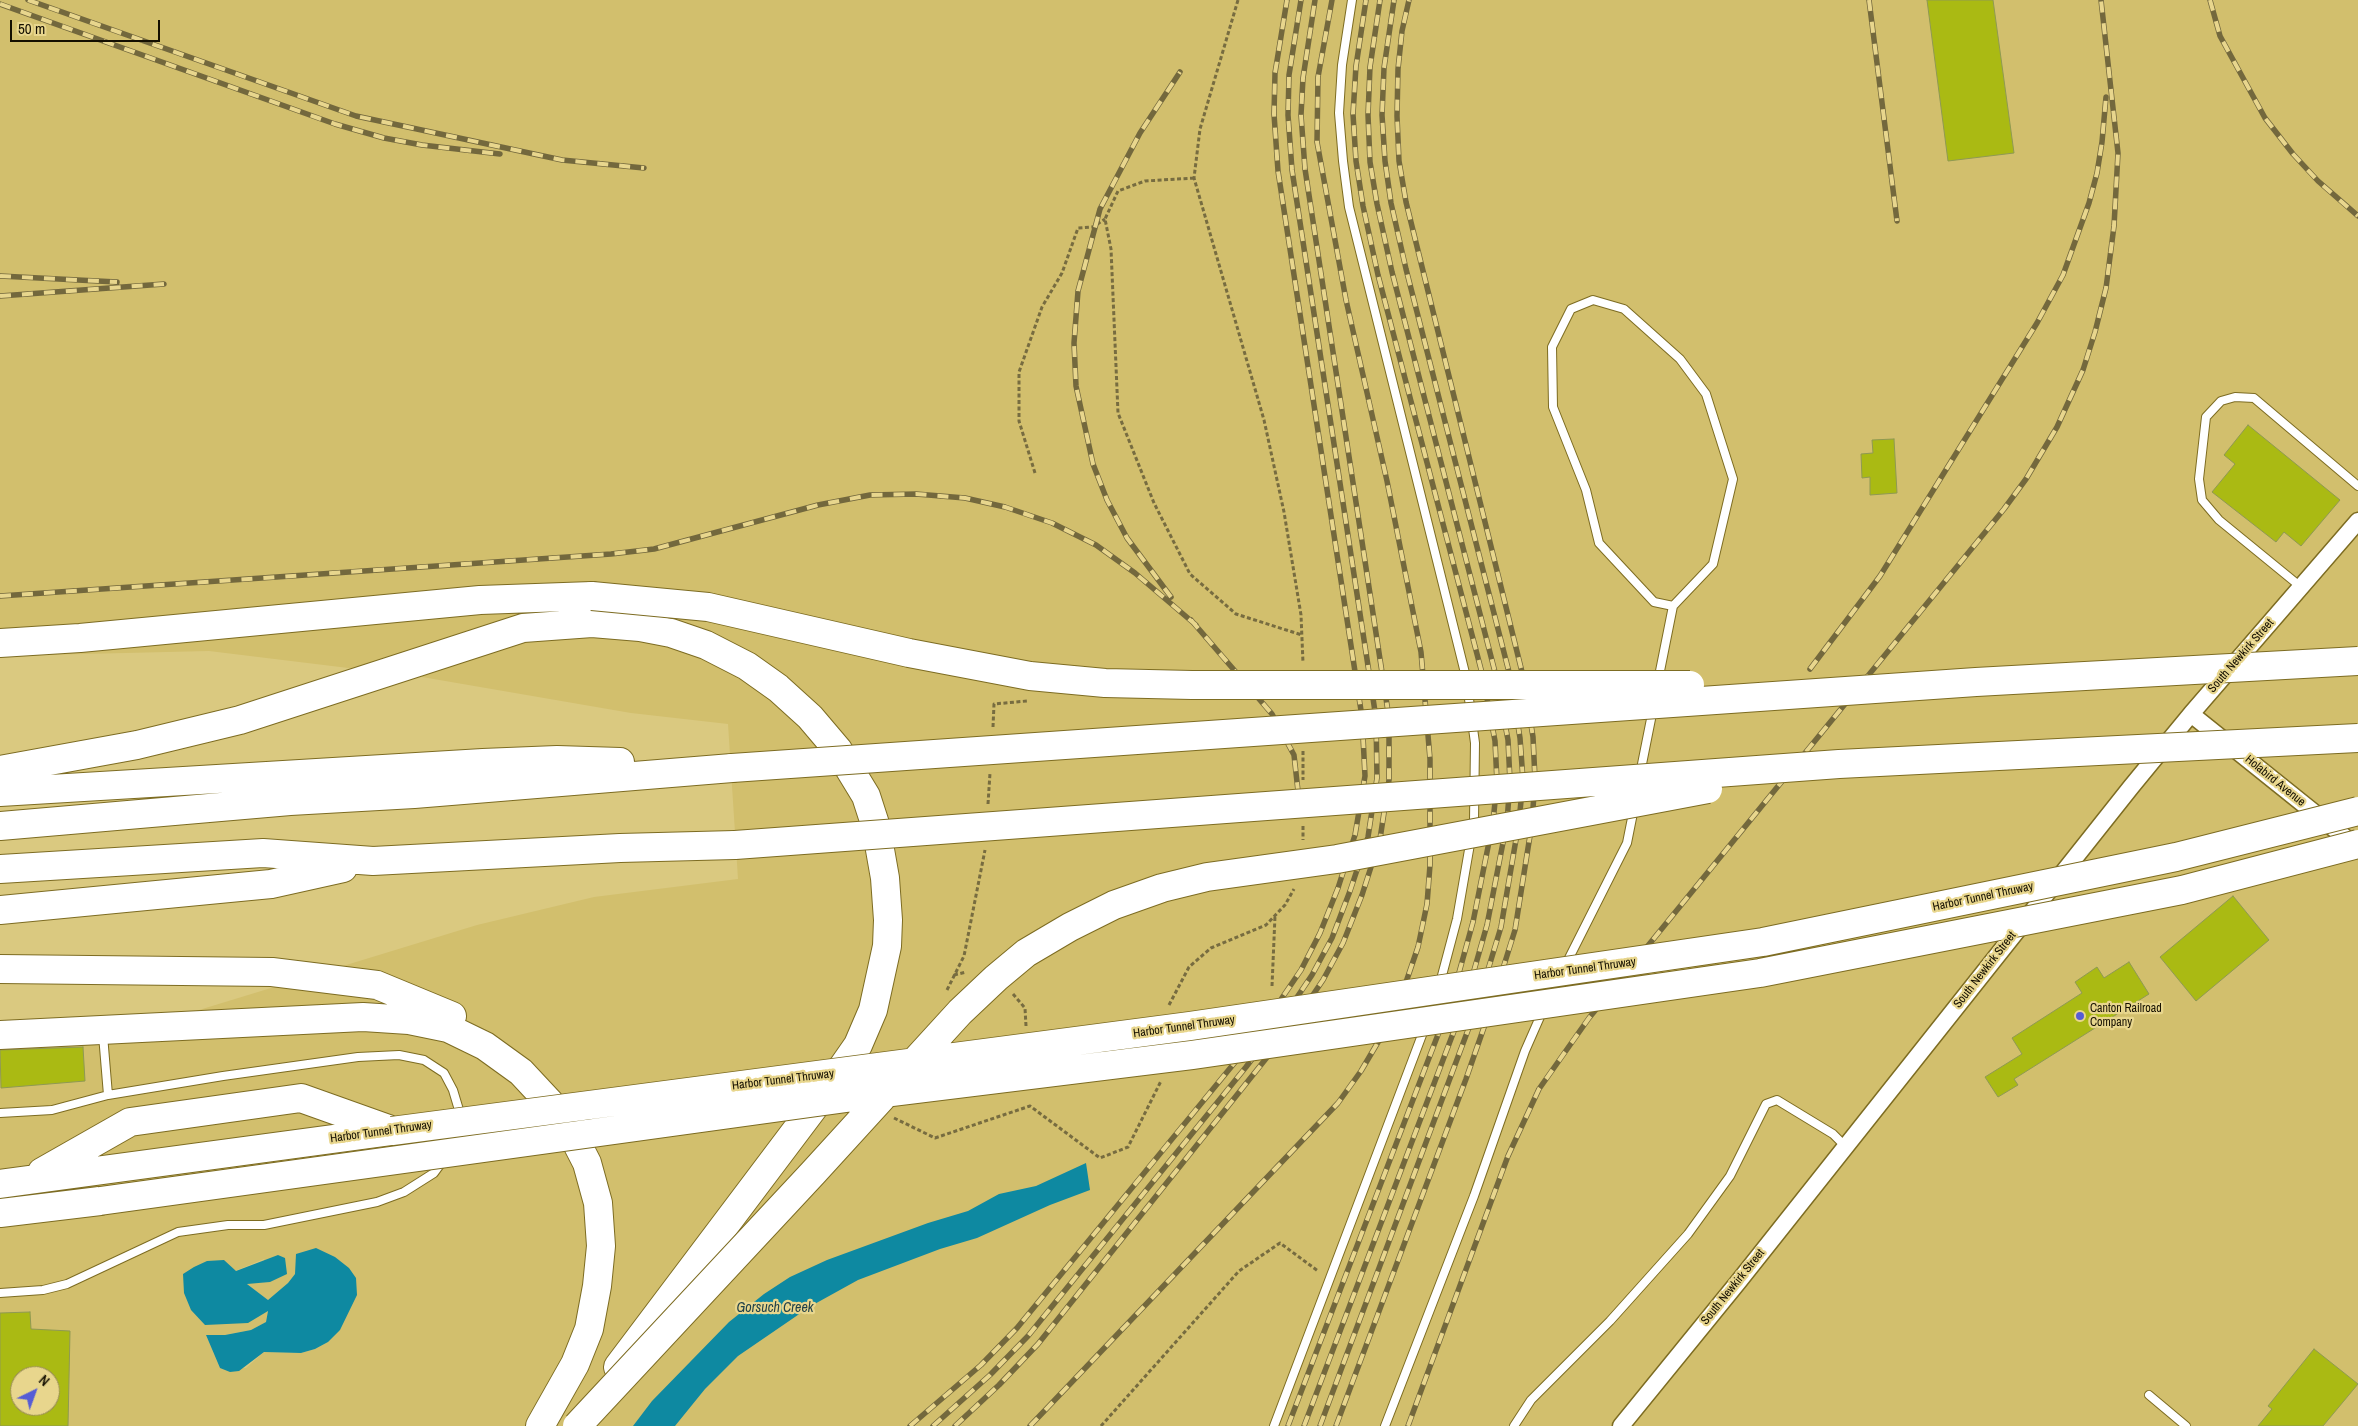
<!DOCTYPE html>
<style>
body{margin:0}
#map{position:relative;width:2358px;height:1426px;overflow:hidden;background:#dac980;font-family:"Archivo Narrow",sans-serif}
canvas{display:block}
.north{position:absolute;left:10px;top:1366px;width:50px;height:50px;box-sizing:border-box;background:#e8d68d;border:1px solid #938655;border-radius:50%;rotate:42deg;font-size:14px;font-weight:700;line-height:20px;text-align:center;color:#140f00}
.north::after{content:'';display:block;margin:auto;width:18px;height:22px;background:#565dd5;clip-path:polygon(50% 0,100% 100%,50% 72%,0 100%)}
.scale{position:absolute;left:10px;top:20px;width:150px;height:22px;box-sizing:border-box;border:2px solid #140f00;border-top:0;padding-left:6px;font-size:15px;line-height:18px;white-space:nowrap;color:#140f00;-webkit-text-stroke:4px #e8d68d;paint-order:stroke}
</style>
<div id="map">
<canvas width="2358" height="1426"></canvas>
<div class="north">N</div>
<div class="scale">50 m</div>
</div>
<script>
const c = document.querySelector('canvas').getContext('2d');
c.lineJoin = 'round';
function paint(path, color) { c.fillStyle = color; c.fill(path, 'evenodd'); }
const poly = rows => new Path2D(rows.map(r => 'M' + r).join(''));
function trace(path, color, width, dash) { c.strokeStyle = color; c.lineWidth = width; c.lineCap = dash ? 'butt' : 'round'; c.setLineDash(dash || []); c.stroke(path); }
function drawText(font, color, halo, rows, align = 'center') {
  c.font = font + ' "Archivo Narrow",sans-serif'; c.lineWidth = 4.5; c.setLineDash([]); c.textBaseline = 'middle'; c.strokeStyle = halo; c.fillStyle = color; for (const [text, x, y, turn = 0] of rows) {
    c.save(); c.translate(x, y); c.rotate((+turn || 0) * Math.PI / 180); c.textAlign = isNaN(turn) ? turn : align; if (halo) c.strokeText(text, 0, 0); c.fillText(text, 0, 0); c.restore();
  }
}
const built = poly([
 [0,0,2358,0,2358,1426,0,1426,0,1042,145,1029,199,1010,477,925,594,897,738,879,728,724,631,713,422,677,209,651,0,656],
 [264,1259,270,1282,246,1283,268,1300,288,1283,295,1274,340,1329,328,1342,315,1349,301,1353,264,1352,246,1368,220,1368,206,1335,225,1335,251,1330,266,1322,268,1310,224,1260,235,1271],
 [20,1376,50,1376,50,1406,20,1406]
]);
const water = poly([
 [1086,1163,1090,1190,1050,1205,977,1238,940,1249,858,1280,811,1306,738,1356,705,1389,675,1426,633,1426,652,1401,729,1322,764,1294,790,1277,827,1260,928,1223,968,1211,999,1194,1036,1186],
 [316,1248,335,1257,349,1268,356,1278,357,1295,340,1330,328,1342,315,1349,301,1353,264,1352,239,1371,230,1372,220,1368,206,1335,225,1335,251,1330,266,1322,268,1311,248,1323,205,1325,191,1310,184,1293,183,1274,194,1267,207,1261,224,1260,236,1271,278,1255,285,1258,287,1274,270,1282,247,1284,268,1300,288,1283,295,1274,296,1254]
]);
const building = poly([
 [1927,0,1993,0,2014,153,1948,161,1927,0],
 [2248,425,2340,500,2301,546,2284,532,2276,542,2212,492,2235,464,2224,455,2248,425],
 [1894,439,1897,493,1870,495,1870,477,1862,478,1861,454,1873,453,1872,440,1894,439],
 [2233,896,2269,940,2196,1001,2160,957,2233,896],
 [2129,962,2149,994,2014,1079,2018,1085,1998,1097,1985,1077,2022,1054,2012,1038,2082,993,2075,982,2097,967,2104,978,2129,962],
 [83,1047,85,1081,1,1088,0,1050,83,1047],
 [30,1312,31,1329,70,1331,68,1426,0,1426,0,1313,30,1312],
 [20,1376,50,1376,50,1406,20,1406,20,1376],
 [2314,1349,2358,1384,2323,1426,2258,1426,2272,1409,2268,1406,2314,1349]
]);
const path = poly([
 [1238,0,1200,129,1194,178,1264,420,1284,512,1301,615,1303,663],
 [1194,178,1145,181,1118,191,1105,219,1111,249,1118,413,1154,503,1190,574,1236,614,1302,635],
 [1035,473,1019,421,1019,372,1042,307,1062,273,1078,228,1093,227,1105,219],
 [993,727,994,704,1027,701],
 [1303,751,1303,780],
 [988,804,990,773],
 [1303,826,1303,840],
 [954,975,966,972],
 [1272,986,1275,916],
 [947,990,964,956,985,850],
 [1013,994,1025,1008,1026,1026],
 [1169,1005,1189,967,1211,948,1266,925,1285,905,1294,889],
 [894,1118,935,1138,1030,1106,1100,1158,1128,1147,1161,1081],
 [1101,1426,1239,1271,1280,1243,1318,1271]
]);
const service = poly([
 [1352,0,1342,65,1339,113,1343,161,1349,207,1466,677,1475,743,1474,821,1457,919,1440,983],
 [2301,587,2219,520,2202,500,2199,479,2206,417,2221,401,2235,397,2254,398,2358,486],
 [1658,681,1673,606,1713,564,1733,479,1706,394,1680,359,1624,309,1593,300,1571,309,1552,347,1553,407,1586,490,1599,543,1654,602,1673,606],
 [1640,774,1653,709],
 [1566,964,1627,843,1634,808],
 [103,1035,108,1095],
 [0,1113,52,1110,108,1095,223,1076,358,1057,399,1055,424,1060,444,1073,453,1090,459,1110,461,1131,453,1146],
 [0,1293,43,1290,67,1284,178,1232,228,1225,264,1225,377,1202,404,1192,434,1173,442,1162],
 [2149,1395,2186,1426],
 [1274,1426,1425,1027],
 [1385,1426,1474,1196,1525,1051,1543,1010],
 [1514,1426,1531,1400,1610,1321,1688,1234,1730,1176,1766,1104,1777,1100,1833,1134,1846,1147]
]);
const minor = poly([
 [2191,714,2357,847],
 [1621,1426,1739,1281,2131,787,2191,714,2358,521]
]);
const motorway = poly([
 [0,643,80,638,480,600,592,596],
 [0,770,137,745,240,720,523,628,592,623,640,627,671,633,706,645,747,666,778,688,810,717,838,750,866,796,876,827,885,878,888,920,887,946,873,1010,858,1045,826,1091,618,1367],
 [0,792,483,763,557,760,620,762],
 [0,826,290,801,414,794,732,768],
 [0,869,263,853,373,861,620,848,735,845],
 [0,910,271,884,343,868],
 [0,969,272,972,377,985,452,1016],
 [0,1035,363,1017,409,1020,448,1028,485,1046,521,1072,549,1102,569,1128,587,1163,598,1203,601,1246,597,1286,589,1329,575,1364,540,1426],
 [42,1172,130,1122,301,1098,388,1129],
 [0,1184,392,1131],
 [0,1213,100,1201]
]);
const rail = poly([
 [28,0,356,116,562,160,644,168],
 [1869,0,1897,221],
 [2210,0,2220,36,2265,118,2293,154,2318,181,2358,216],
 [0,4,335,124,384,138,422,145,500,154],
 [0,276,117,282],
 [0,296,164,284],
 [0,596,611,554,654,549,818,505,870,495,916,494,965,498,1005,507,1052,523,1096,545,1135,573,1196,625],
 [1171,597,1127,538,1107,500,1093,464,1076,386,1074,343,1078,291,1100,209,1140,133,1180,72],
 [1191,620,1272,714,1294,755,1298,791],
 [1810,669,1880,576,2037,323,2063,275,2089,203,2097,173,2102,142,2106,97],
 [910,1426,981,1365,1017,1328,1236,1061,1269,1017,1301,970,1320,933,1338,888,1355,835,1365,776,1362,717,1278,171,1274,114,1275,73,1287,0],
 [933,1426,990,1375,1028,1336,1246,1067,1281,1021,1312,975,1332,938,1350,891,1368,837,1377,778,1376,718,1292,170,1288,115,1289,75,1301,0],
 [955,1426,999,1385,1038,1344,1292,1026,1323,980,1343,943,1362,895,1380,839,1389,780,1389,718,1305,169,1301,115,1303,78,1315,0],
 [1030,1426,1338,1103,1361,1071,1384,1032,1403,991,1418,947,1427,904,1430,865,1430,759,1421,652,1387,481,1346,300,1317,142,1318,77,1332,0],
 [1288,1426,1452,998,1473,922,1493,822,1497,782,1495,741,1483,677,1378,275,1363,206,1356,161,1353,114,1356,66,1366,0],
 [1304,1426,1465,1002,1487,925,1507,822,1510,781,1508,740,1496,676,1392,272,1377,204,1370,162,1368,115,1370,67,1380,0],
 [1320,1426,1477,1006,1501,927,1519,822,1523,780,1520,738,1510,676,1406,269,1391,203,1385,161,1382,115,1384,68,1394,0],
 [1336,1426,1466,1079,1490,1010,1515,930,1532,823,1535,779,1533,737,1523,676,1406,202,1399,161,1397,116,1398,69,1402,31,1409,0],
 [1408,1426,1508,1156,1539,1089,1589,1018,2004,509,2026,479,2057,427,2083,370,2095,332,2106,288,2114,226,2118,153,2101,0]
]);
const motorwayBridge = poly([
 [592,596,708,607,909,653,1030,676,1105,683,1192,685,1690,685],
 [732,768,1976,682,2358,661],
 [735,845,1839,764,2358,738],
 [392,1131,1190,1026,1763,942,2176,857,2358,811],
 [100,1201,861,1096,1192,1055,1760,973,2182,890,2358,844],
 [577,1426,813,1173,960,1012,996,978,1026,953,1070,927,1114,905,1162,888,1207,877,1337,859,1708,789]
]);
const markers = [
 [2080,1016,5,"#565dd5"]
];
const streetNames = [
 ["South Newkirk Street",2241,656,-49],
 ["Holabird Avenue",2275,781,39],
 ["Harbor Tunnel Thruway",1983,897,-12],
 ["Harbor Tunnel Thruway",1585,969,-8],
 ["South Newkirk Street",1985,970,-52],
 ["Harbor Tunnel Thruway",1184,1027,-8],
 ["Harbor Tunnel Thruway",783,1080,-7],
 ["Harbor Tunnel Thruway",381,1132,-8],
 ["South Newkirk Street",1733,1287,-51]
];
const poiNames = [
 ["Canton Railroad",2090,1009],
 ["Company",2090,1023]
];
const waterNames = [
 ["Gorsuch Creek",775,1308]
];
paint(built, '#d2bf6d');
paint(water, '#0e89a1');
paint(building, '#aaba13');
trace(building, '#8f9953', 1);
trace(service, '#7d6c22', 10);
trace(minor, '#7d6c22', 19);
trace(motorway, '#7d6c22', 30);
trace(path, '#776c40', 3, [4, 2.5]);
trace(service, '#fff', 8);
trace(minor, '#fff', 16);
trace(motorway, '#fff', 28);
trace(rail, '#73683d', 5.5);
trace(rail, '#e8d68d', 4, [11]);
trace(motorwayBridge, '#7d6c22', 30, []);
trace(motorwayBridge, '#fff', 28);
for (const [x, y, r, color] of markers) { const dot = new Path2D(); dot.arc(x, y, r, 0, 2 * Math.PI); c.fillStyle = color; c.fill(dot); trace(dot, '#e8d68d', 2); }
drawText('12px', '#140f00', '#e8d68d', streetNames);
drawText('12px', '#140f00', '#e8d68d', poiNames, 'left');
drawText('italic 14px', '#214149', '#e8d68d', waterNames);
</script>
